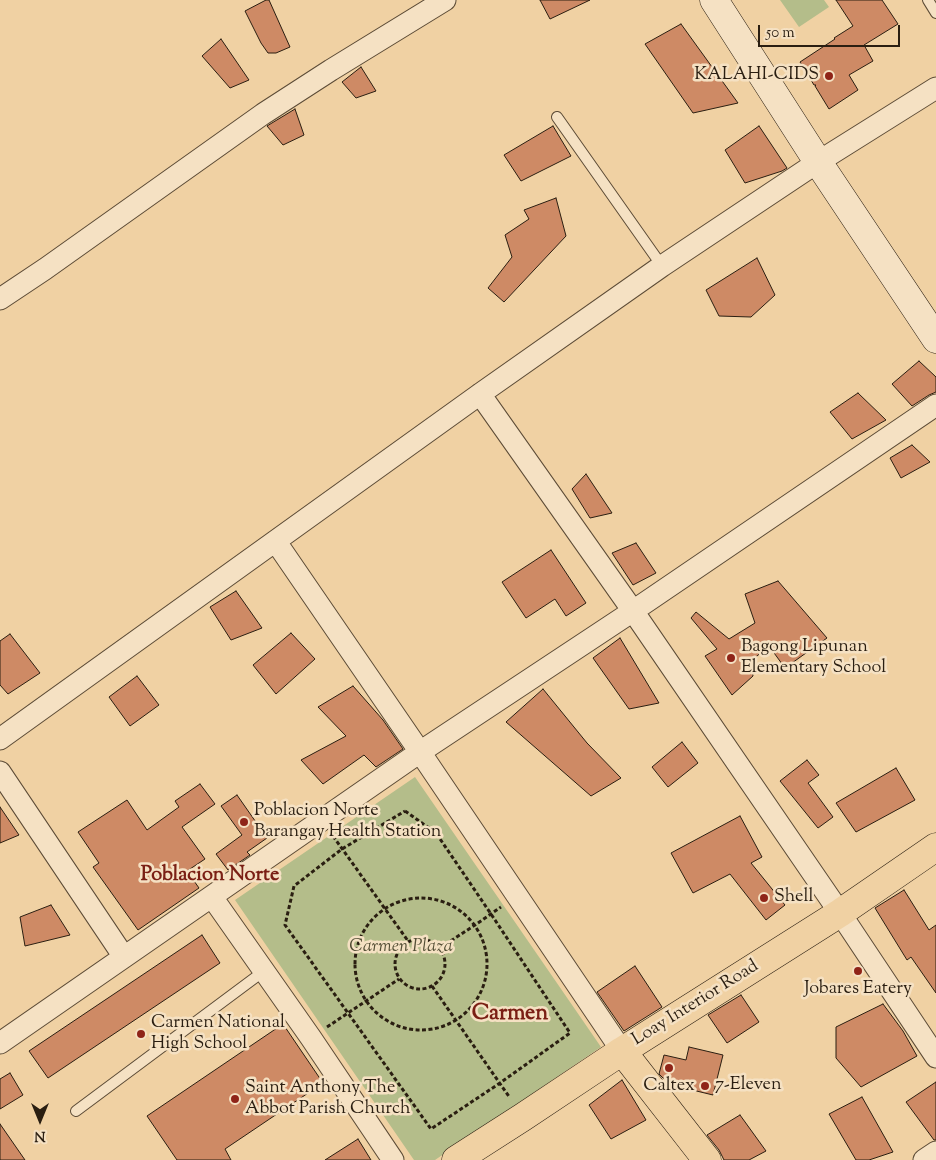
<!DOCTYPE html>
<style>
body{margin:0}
#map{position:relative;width:936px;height:1160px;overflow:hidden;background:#f0d1a3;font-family:"Sorts Mill Goudy",serif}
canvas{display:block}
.north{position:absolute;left:15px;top:1095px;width:50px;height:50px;-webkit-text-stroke:4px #f5e1c3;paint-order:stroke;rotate:180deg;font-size:14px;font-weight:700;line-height:20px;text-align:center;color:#2a1e11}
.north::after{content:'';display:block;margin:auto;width:18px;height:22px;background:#2a1e11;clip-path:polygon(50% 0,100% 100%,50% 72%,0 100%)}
.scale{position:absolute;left:758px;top:25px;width:142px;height:22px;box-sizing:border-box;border:2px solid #2a1e11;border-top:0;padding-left:6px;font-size:15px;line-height:18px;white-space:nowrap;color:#2a1e11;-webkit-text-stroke:4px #f5e1c3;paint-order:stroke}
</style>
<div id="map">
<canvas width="936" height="1160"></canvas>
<div class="north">N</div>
<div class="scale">50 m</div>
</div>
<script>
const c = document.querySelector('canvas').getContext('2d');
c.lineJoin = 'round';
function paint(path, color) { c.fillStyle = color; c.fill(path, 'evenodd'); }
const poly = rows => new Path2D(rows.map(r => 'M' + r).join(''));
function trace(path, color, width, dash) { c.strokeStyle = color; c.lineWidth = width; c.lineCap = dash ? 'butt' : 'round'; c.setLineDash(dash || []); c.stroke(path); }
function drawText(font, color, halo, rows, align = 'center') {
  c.font = font + ' "Sorts Mill Goudy",serif'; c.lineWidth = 5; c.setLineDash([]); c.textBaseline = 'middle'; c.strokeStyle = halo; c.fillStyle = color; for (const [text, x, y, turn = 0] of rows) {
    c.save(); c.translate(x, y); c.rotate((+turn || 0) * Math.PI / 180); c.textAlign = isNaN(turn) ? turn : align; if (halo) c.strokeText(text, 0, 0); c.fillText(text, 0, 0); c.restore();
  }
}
const green = poly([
 [780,0,824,0,829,7,799,27],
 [415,777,601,1047,435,1160,414,1160,235,900]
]);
const building = poly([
 [266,0,269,0,290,47,276,53,268,53,261,43,245,11,266,0],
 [540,0,590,0,550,19,540,0],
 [836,0,882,0,898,24,864,45,873,61,849,75,858,90,829,109,815,86,816,85,814,85,800,62,835,39,834,38,853,26,836,0],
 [681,24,738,103,693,113,645,44,681,24],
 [221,39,249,80,230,88,202,56,221,39],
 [361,67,376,91,356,98,342,82,361,67],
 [295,109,304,135,283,145,267,126,295,109],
 [553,126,571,156,521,181,504,155,553,126],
 [759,126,787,168,782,171,745,183,725,150,759,126],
 [556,198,566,236,504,302,488,288,512,257,505,235,529,219,524,210,556,198],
 [757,258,775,295,751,317,719,316,706,290,757,258],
 [919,361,936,377,936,392,929,395,912,406,892,384,919,361],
 [858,393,886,420,852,439,830,412,858,393],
 [912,445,930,462,901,478,890,458,912,445],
 [586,474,612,513,590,518,572,489,586,474],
 [636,543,656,573,633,585,612,553,636,543],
 [551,550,586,603,566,616,555,599,526,618,502,582,551,550],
 [778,581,827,638,785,668,769,646,751,661,753,676,732,695,705,656,717,649,691,618,696,612,729,639,755,623,745,594,778,581],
 [236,591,262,628,231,640,210,607,236,591],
 [291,633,315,659,276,694,253,665,291,633],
 [10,634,40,673,8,694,0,685,0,641,10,634],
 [620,638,659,703,629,709,593,658,620,638],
 [137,676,159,705,130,726,109,697,137,676],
 [353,686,383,720,403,749,376,767,364,755,323,784,301,760,346,736,318,707,353,686],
 [543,689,587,743,621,778,591,796,506,722,543,689],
 [682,742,698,763,668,787,652,767,682,742],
 [807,760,819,775,808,783,833,817,818,828,780,781,807,760],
 [896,768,915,800,856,832,836,803,896,768],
 [200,784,215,804,182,827,205,859,187,871,199,888,138,930,93,867,99,863,78,832,127,800,147,830,179,807,175,801,200,784],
 [237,795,267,838,247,852,250,855,228,870,216,854,242,835,221,806,237,795],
 [0,807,19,835,0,843,0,807],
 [740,816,762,857,751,863,785,905,766,920,730,874,693,893,671,853,740,816],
 [904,890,929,930,936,925,936,993,911,957,907,960,875,908,904,890],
 [51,905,70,935,25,946,20,917,51,905],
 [202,935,220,963,48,1078,29,1051,202,935],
 [635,966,662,1007,624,1031,597,992,635,966],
 [741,995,759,1022,727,1043,708,1015,741,995],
 [883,1004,903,1031,917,1056,861,1087,836,1058,836,1027,883,1004],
 [283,1024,323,1083,225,1149,231,1160,177,1160,147,1116,283,1024],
 [689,1047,723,1055,713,1095,680,1087,681,1082,663,1078,659,1074,664,1055,686,1060,689,1047],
 [10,1073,23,1095,0,1109,0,1079,10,1073],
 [622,1080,646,1120,611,1139,589,1105,622,1080],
 [936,1082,936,1140,934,1140,906,1102,936,1082],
 [862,1097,893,1152,869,1160,856,1160,829,1114,862,1097],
 [740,1115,766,1151,749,1160,724,1160,719,1150,707,1135,740,1115],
 [0,1124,25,1160,0,1160,0,1124],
 [358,1139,371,1160,325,1160,358,1139]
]);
const path = poly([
 [405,811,436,833,491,914,570,1033,500,1083,431,1129,285,925,294,886,342,849,405,811],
 [333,836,408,941],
 '355 964a66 66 0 1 1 132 0a66 66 0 1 1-132 0Z',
 '395 964a25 25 0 1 1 50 0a25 25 0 1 1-50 0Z',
 [440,948,475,925,501,907],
 [432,986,510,1098],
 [327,1027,399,979]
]);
const lane = poly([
 [928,0,936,13],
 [557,117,662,266],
 [76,1111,264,971]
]);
const street = poly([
 [0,299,45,269,263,114,331,70,445,0],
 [480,394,633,611,840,913,936,1057],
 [276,542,420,752,622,1051],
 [0,739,480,394,662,266,818,162,936,88],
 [0,772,124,957],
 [212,897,311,1038,393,1160],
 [0,1043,420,752,633,611,936,405],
 [924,1160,936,1152]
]);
const secondary = poly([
 [714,0,818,162,936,339]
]);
const primary = poly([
 [622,1051,707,1160],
 [456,1160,523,1117,622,1051,840,913,936,847]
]);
const markers = [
 [829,76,5,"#8f2418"],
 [731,658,5,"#8f2418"],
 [244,822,5,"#8f2418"],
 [764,898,5,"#8f2418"],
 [858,971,5,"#8f2418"],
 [141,1034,5,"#8f2418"],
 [669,1068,5,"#8f2418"],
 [705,1086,5,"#8f2418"],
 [235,1099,5,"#8f2418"]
];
const poiNames = [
 ["KALAHI-CIDS",819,76,"right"],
 ["Bagong Lipunan",741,648],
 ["Elementary School",741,669],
 ["Poblacion Norte",254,812],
 ["Barangay Health Station",254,833],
 ["Shell",774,898],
 ["Jobares Eatery",858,990,"center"],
 ["Carmen National",151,1024],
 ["High School",151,1045],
 ["7-Eleven",715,1086],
 ["Caltex",669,1087,"center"],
 ["Saint Anthony The",245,1089],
 ["Abbot Parish Church",245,1110]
];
const parkNames = [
 ["Carmen Plaza",401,948]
];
const streetNames = [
 ["Loay Interior Road",696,1004,-32]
];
const quarterNames = [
 ["Poblacion Norte",210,877]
];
const districtNames = [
 ["Carmen",510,1015]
];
paint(green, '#b4bd8a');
paint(building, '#ce8a65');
trace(building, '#2a1e11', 1);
trace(lane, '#5c4b36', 12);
trace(street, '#5c4b36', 23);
trace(secondary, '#2a1e11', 29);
trace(primary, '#2a1e11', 29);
trace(path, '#2a1e11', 3, [4, 2.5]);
trace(lane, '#f5e1c3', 10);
trace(street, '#f5e1c3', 21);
trace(secondary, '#f5e1c3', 28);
trace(primary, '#f0d1a3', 28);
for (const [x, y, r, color] of markers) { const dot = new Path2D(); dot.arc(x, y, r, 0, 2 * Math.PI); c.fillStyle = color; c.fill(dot); trace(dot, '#f5e1c3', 2); }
drawText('18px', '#2a1e11', '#f5e1c3', poiNames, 'left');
drawText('italic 18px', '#534e35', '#f5e1c3', parkNames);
drawText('18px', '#2a1e11', '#f5e1c3', streetNames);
drawText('bold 20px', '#7a1f14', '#f5e1c3', quarterNames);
drawText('bold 22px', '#7a1f14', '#f5e1c3', districtNames);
</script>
